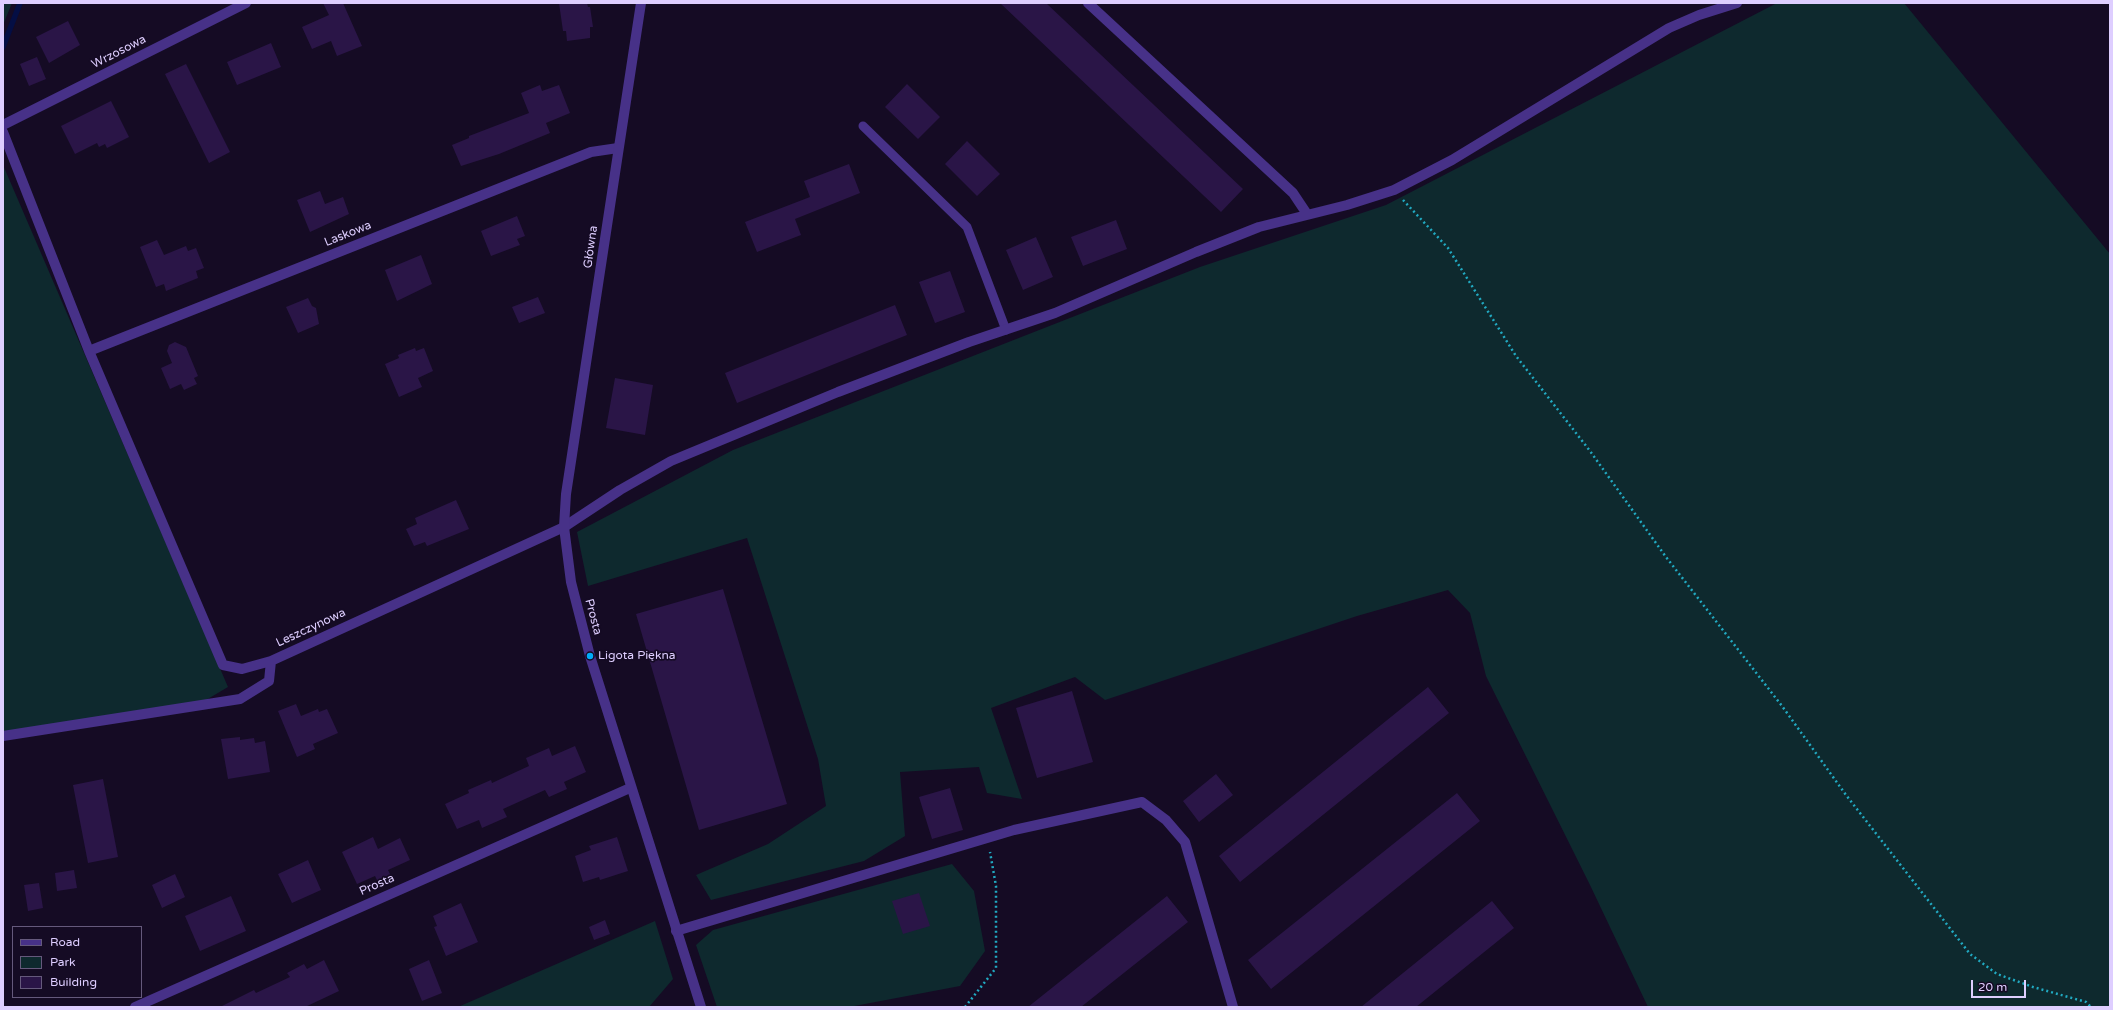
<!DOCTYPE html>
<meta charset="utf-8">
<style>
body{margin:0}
#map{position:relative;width:2113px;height:1010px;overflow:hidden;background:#150b24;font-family:"Varela Round",sans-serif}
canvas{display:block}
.frame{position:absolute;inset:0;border:4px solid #deceff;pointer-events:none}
.legend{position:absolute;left:12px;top:926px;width:130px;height:72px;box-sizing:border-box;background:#150b24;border:1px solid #65597c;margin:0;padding:5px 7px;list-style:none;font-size:12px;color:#deceff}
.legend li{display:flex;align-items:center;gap:8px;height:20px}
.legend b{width:20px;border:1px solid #65597c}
.scale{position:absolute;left:1971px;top:980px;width:55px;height:18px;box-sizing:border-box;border:2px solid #deceff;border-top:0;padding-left:5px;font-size:12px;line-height:14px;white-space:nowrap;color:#deceff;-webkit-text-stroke:3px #150b24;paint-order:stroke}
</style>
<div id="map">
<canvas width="2113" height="1010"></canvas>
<div class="frame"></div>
<ul class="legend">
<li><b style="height:5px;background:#473188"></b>Road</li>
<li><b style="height:11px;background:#0e292e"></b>Park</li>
<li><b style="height:11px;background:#2a1547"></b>Building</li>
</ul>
<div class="scale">20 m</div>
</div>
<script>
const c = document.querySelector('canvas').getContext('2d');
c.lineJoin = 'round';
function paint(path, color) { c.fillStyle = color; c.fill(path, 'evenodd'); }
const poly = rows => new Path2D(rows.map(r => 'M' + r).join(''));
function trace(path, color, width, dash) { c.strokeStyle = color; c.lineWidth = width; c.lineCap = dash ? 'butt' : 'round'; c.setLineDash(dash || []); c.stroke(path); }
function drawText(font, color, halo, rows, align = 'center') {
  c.font = font + ' "Varela Round",sans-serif'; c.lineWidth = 3.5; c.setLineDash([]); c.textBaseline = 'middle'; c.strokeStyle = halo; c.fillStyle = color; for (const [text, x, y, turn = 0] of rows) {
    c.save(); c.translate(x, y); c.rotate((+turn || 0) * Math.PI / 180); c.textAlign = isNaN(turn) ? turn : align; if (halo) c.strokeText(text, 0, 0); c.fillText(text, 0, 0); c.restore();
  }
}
const green = poly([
 [3,3,12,3,3,25],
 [1777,3,1904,3,2110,254,2110,1007,1648,1007,1590,885,1486,676,1470,613,1448,590,1357,616,1105,700,1075,677,991,708,1022,799,987,793,979,767,900,772,905,836,864,861,711,900,696,875,768,844,826,806,818,759,747,538,588,586,577,532,733,450,1200,267,1386,205],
 [3,165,228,687,206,700,3,735],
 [952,864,974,891,985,951,960,986,849,1007,717,1007,696,945,713,930],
 [655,921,673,979,649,1007,458,1007]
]);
const stream = poly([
 [3,47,20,3]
]);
const building = poly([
 [323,3,343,3,362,46,337,56,331,41,312,49,302,27,329,15],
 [559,3,587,3,588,7,590,7,593,27,590,27,590,38,567,41,566,31,563,31],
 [1000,3,1046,3,1243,189,1221,212],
 [68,21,80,45,49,63,36,37],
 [271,43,281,67,237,85,227,62],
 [37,57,46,79,29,86,20,64],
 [186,64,230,152,209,163,165,74],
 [907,84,940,117,918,139,885,107],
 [540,85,542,91,559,85,570,113,546,123,550,133,499,154,461,166,452,145,469,138,469,136,529,113,521,93],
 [111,101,129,137,107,148,105,144,99,147,97,143,75,154,61,126],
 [967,141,1000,174,977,196,945,164],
 [849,164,860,193,795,219,801,235,757,252,745,222,810,197,804,181],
 [320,191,325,204,343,197,349,214,310,232,297,200],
 [517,216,525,236,517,239,520,245,491,256,481,231],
 [1116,220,1127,249,1083,266,1071,237],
 [1036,237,1053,277,1023,290,1006,250],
 [157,240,164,255,186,246,188,251,196,248,204,268,196,271,198,278,166,291,164,284,156,287,140,247],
 [421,255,432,284,397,301,385,270],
 [950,271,965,312,935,323,919,282],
 [538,297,545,313,519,323,512,307],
 [308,298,312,306,316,308,319,324,298,333,286,307],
 [895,305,907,335,737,403,725,373],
 [175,342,186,347,198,376,194,378,197,384,184,390,181,384,170,389,161,368,172,363,167,351,169,345],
 [415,348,416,351,424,348,433,371,418,378,422,387,399,397,385,364,399,358,398,355],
 [615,378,653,385,645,435,606,428],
 [456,500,469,529,427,546,425,542,414,546,406,529,417,524,415,518],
 [723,589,787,804,699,830,636,614],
 [1428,687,1449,713,1240,882,1219,856],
 [1072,691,1093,762,1037,778,1016,708],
 [296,704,301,716,318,709,319,712,327,709,338,733,313,744,315,749,297,757,278,711],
 [240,737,240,740,254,738,255,743,265,741,270,772,228,779,221,739],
 [575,746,586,772,564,782,567,789,549,797,545,790,503,809,507,817,482,828,479,820,457,829,445,804,469,793,468,790,491,780,492,783,529,766,526,758,549,748,552,756],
 [1216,774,1233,795,1199,822,1183,801],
 [103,779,118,857,88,863,73,785],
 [950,788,963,830,932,839,919,797],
 [1457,793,1480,821,1271,989,1248,960],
 [373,837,378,849,400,838,410,860,388,870,391,876,378,882,375,876,357,884,342,852],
 [617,837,628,871,600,880,599,877,583,882,575,856,591,850,589,846],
 [308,860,321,890,292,903,278,874],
 [74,870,77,888,57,891,55,873],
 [175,874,185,897,162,908,152,885],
 [39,883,43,908,28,911,24,885],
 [919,893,930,926,903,934,892,901],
 [231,896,246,931,200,951,185,916],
 [1167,896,1188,922,1081,1007,1028,1007],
 [1492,901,1514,928,1416,1007,1361,1007],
 [461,903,478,942,446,956,434,927,437,926,433,916],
 [605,920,610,934,594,940,589,927],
 [324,960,339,991,305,1007,220,1007,254,990,256,993,290,977,287,973,304,964,307,969],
 [429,960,442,993,422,1001,409,969]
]);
const path = poly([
 [1403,200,1448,248,1516,356,1590,451,1666,557,1782,706,1846,795,1970,954,1997,974,2033,987,2086,1002,2091,1007],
 [965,1007,996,968,996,886,990,852]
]);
const service = poly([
 [863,126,967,227,1006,330]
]);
const minor = poly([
 [1088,3,1293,193,1307,214],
 [3,125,246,3],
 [3,132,89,351,223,665,242,669,271,661],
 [89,351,591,152,618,148],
 [3,736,240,699,269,681,271,661,564,527,620,490,671,461,838,392,969,342,1055,313,1196,252,1259,227,1347,205,1394,190,1452,160,1669,28,1699,15,1737,3],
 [676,931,1014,830,1142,802,1166,820,1185,842,1233,1007],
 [135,1007,630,788]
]);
const tertiary = poly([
 [641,3,566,494,564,527,571,582,590,656,701,1007]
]);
const markers = [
 [590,656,4,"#00acf9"]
];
const streetNames = [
 ["Wrzosowa",119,52,-27],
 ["Laskowa",348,234,-22],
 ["Główna",591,247,-82],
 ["Prosta",593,617,75],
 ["Leszczynowa",311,628,-25],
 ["Prosta",377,885,-24]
];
const poiNames = [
 ["Ligota Piękna",598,656]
];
paint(green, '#0e292e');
trace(stream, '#040e44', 5.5);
paint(building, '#2a1547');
trace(path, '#21a9c1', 2.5, [2, 3]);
trace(service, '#473188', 9);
trace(minor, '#473188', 10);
trace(tertiary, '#473188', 10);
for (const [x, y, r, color] of markers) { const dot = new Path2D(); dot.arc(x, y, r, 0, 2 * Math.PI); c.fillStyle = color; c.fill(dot); trace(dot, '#150b24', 1.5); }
drawText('12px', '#deceff', '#150b24', streetNames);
drawText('12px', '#deceff', '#150b24', poiNames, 'left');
</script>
